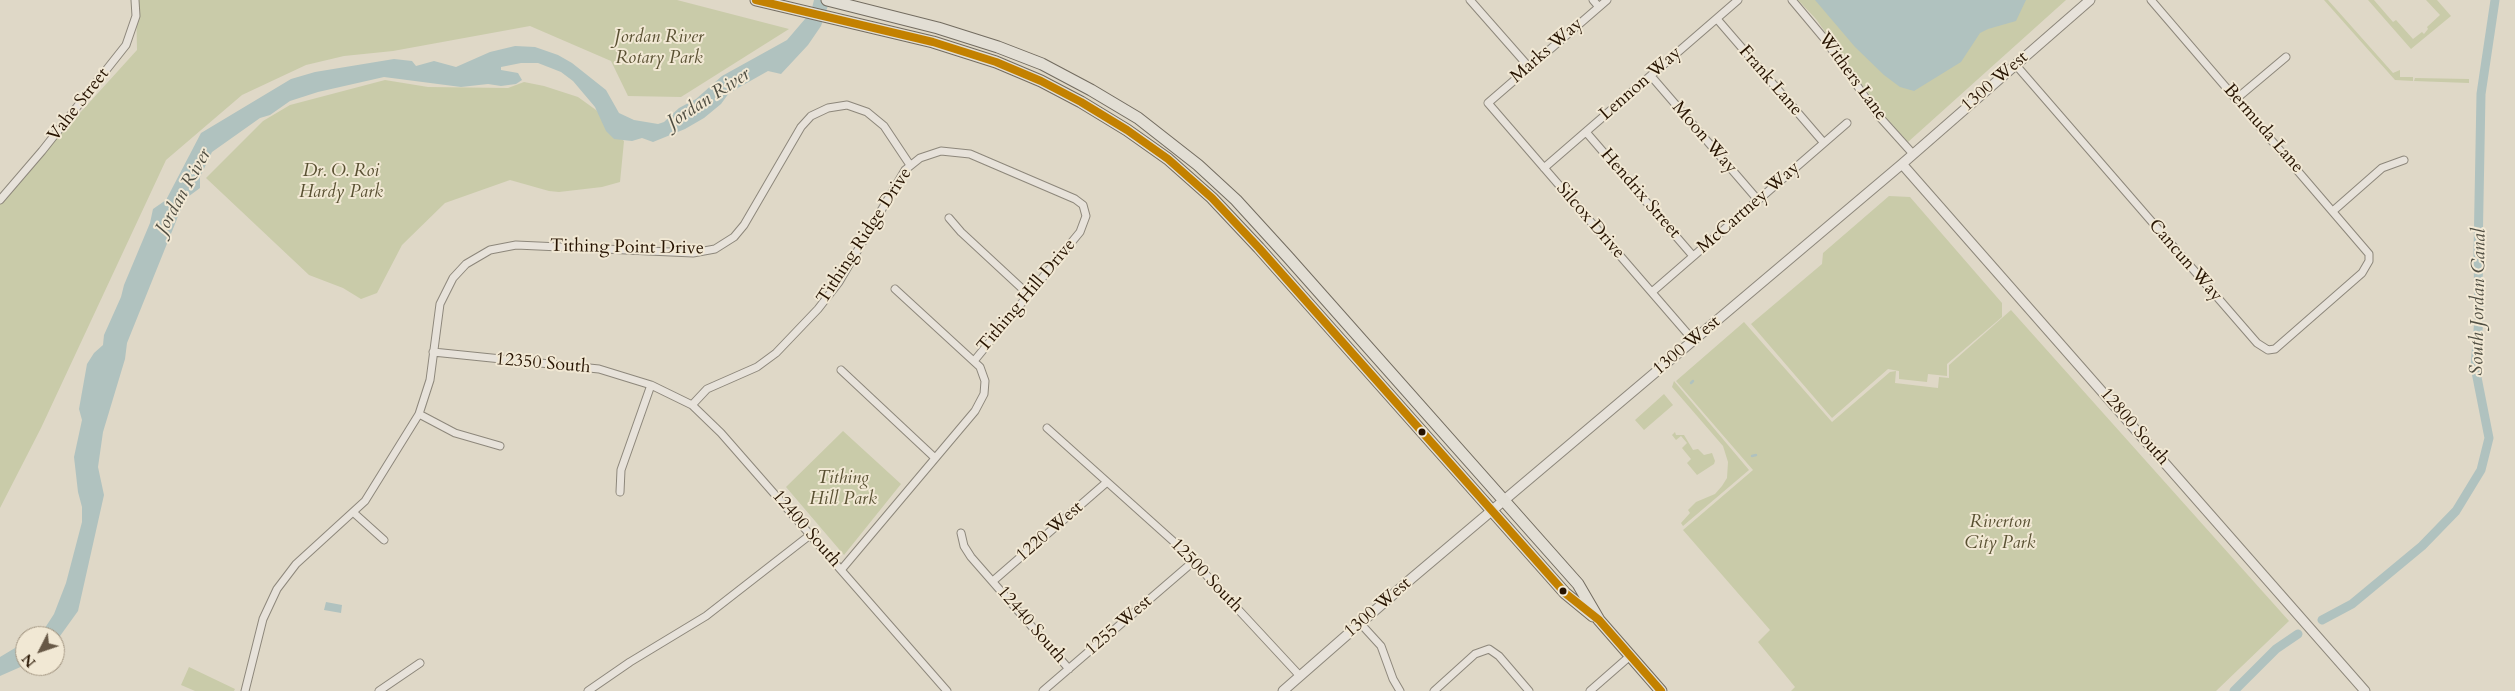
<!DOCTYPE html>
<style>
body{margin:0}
#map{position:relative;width:2515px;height:691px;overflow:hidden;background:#dfd8c7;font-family:Cardo,serif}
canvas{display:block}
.north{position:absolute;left:15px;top:626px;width:50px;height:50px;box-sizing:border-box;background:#f1e8d4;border:1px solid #a0937f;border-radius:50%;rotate:229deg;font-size:14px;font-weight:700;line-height:20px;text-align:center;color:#261300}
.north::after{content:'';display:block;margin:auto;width:18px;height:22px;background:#675846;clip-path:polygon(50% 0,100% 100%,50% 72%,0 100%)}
</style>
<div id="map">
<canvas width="2515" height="691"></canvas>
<div class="north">N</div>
</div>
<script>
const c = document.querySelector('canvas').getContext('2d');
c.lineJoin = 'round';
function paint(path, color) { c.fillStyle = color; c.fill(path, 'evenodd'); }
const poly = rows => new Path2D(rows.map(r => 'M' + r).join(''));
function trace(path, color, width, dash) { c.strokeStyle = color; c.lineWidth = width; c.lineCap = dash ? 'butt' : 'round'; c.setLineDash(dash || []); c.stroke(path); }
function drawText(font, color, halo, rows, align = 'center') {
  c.font = font + ' Cardo,serif'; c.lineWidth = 4; c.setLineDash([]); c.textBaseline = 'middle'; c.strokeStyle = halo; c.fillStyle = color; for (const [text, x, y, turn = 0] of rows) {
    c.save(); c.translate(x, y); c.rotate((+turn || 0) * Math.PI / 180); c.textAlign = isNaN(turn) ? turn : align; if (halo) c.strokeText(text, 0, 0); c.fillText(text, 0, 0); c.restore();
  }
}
const green = poly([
 [136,0,677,0,789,29,681,97,628,96,611,61,530,26,393,51,344,56,306,65,242,95,166,160,41,428,0,508,0,201,137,50],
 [1798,0,2066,0,1908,142,1883,114,1816,19],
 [2324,0,2328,0,2393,73,2400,70,2400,77,2413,77,2413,81,2395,80],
 [2368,0,2374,0,2393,22,2396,20,2413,39,2422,32,2424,34,2428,29,2427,27,2440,15,2426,0,2437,0,2451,16,2411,49],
 [2415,78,2469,79,2469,83,2414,81],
 [385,80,428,87,508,88,524,82,544,86,578,97,603,115,608,128,624,141,620,182,602,187,559,192,549,191,510,180,445,203,402,245,377,293,361,299,343,288,309,275,206,178,263,121,290,105],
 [1889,196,1910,197,2002,303,2002,317,1947,364,1947,376,1928,374,1927,382,1899,379,1899,371,1888,369,1832,418,1751,324,1822,264,1823,253],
 [2011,310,2289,621,2216,691,1791,691,1795,687,1758,642,1770,630,1683,530,1753,470,1676,381,1744,322,1832,422,1890,372,1896,371,1895,383,1938,388,1939,377,1949,378,1949,365],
 [1674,381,1749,470,1683,526,1681,523,1690,513,1688,510,1696,502,1715,494,1722,486,1727,478,1728,462,1723,446,1672,387],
 [1664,394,1673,405,1644,430,1635,420],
 [843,431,901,484,844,555,786,487],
 [1675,432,1676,435,1684,435,1693,450,1698,449,1704,455,1712,453,1715,461,1714,464,1697,475,1687,463,1691,459,1682,448,1687,443,1681,436,1676,440,1672,435],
 [189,667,235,689,234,691,195,691,181,685]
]);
const water = poly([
 [814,0,830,0,821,26,808,45,781,74,768,71,729,93,721,104,704,118,685,129,653,142,642,138,632,141,614,139,606,131,595,107,573,81,561,72,538,63,521,63,501,67,501,70,518,73,522,80,516,84,501,86,488,84,461,87,384,77,318,92,290,101,270,115,260,118,212,152,200,177,200,188,185,199,127,343,125,359,103,432,98,467,104,495,78,611,55,643,55,636,35,636,43,631,54,614,66,583,82,522,82,507,78,492,74,457,82,420,79,409,87,364,94,353,103,345,104,335,121,297,124,285,150,223,153,209,166,200,201,133,291,79,315,72,394,59,412,61,416,66,434,61,456,67,490,52,515,46,535,47,558,55,572,63,606,90,619,113,634,120,658,124,664,122,679,108,696,99,722,76,787,40,811,12],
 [1815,0,2026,0,2016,21,1988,29,1980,33,1961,62,1914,91,1900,87,1884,75,1855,47],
 [326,602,342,605,341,613,324,610],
 [25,642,25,665,0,676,0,657]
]);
const stream = poly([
 [1691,383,1693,381],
 [1752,456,1756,455]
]);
const canal = poly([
 [2322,620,2352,604,2422,546,2456,511,2481,470,2489,438,2475,367,2479,318,2478,254,2481,94,2495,0],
 [2234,691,2276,649,2298,634]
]);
const minor = poly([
 [1470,0,1529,67],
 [1593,0,1599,7],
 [1607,0,1488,103,1693,340],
 [1792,0,1823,37,1877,114,1913,154],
 [1717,19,1824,143],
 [2015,64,2257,343,2268,350,2275,349,2362,273,2369,261,2369,254,2151,0],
 [1651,76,1758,200],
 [2236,99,2286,57],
 [1586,132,1693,256],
 [1544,168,1738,0],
 [0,200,42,151,126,45,136,16,135,0],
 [2333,211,2382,168,2404,160],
 [949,218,961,232,1029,295],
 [1652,292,1847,123],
 [433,352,599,369,651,385,692,405,721,433,947,691],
 [841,370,935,458],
 [692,405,707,389,757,367,776,353,818,309,839,282,905,170,920,158,941,151,970,154,1075,199,1083,205,1086,216,1080,232,974,361],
 [419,414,455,433,500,446],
 [1047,428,1183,550,1300,676],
 [620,492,621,470,651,385],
 [354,513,384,540],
 [961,533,964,546,971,557,1069,669],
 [841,570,975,411,984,394,985,381,980,367,895,289],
 [993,581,1107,482],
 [1360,623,1381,646,1393,679,1400,691],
 [245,691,263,619,277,589,296,564,365,501,419,414,430,380,440,304,453,278,466,264,490,250,516,245,693,253,715,249,734,237,744,225,801,127,811,116,828,108,847,105,867,112,884,126,910,165],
 [379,691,420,663],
 [588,691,630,662,706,616,810,535],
 [1043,691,1194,561],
 [1434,691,1475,654,1489,649,1499,656,1529,691],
 [1590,691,1630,656]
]);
const tertiary = poly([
 [1902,164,2365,691],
 [1283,691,1412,578,1902,164,2090,0]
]);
const primary = poly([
 [756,0,933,42,996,62,1041,81,1081,102,1127,130,1168,159,1212,198,1259,248,1565,593,1593,616],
 [827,0,938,28,998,47,1042,64,1091,90,1138,118,1198,165,1236,200,1288,257,1578,584,1599,620,1661,691]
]);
const bus1 = poly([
 [756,0,933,42,996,62,1041,81,1081,102,1127,130,1168,159,1212,198,1259,248,1565,593,1599,620,1661,691]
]);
const markers = [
 [1422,432,4.5,"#261300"],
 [1563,591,4.5,"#261300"]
];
const parkNames = [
 ["Jordan River",659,38],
 ["Rotary Park",659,59],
 ["Dr. O. Roi",341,172],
 ["Hardy Park",341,193],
 ["Tithing",843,479],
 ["Hill Park",843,500],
 ["Riverton",2000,523],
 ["City Park",2000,544]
];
const streetNames = [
 ["Marks Way",1547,51,-41],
 ["Withers Lane",1852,77,54],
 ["Frank Lane",1770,81,49],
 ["1300 West",1995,82,-41],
 ["Lennon Way",1641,84,-41],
 ["Vahe Street",79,105,-52],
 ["Bermuda Lane",2263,129,49],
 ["Moon Way",1704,138,49],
 ["Hendrix Street",1640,194,49],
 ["McCartney Way",1749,208,-41],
 ["Silcox Drive",1590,221,49],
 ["Tithing Ridge Drive",865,236,-57],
 ["Tithing Point Drive",627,248,1],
 ["Cancun Way",2185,261,49],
 ["Tithing Hill Drive",1027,296,-50],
 ["1300 West",1687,346,-40],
 ["12350 South",543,364,5],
 ["12800 South",2134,427,49],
 ["12400 South",806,529,49],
 ["1220 West",1050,532,-41],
 ["12500 South",1206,576,46],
 ["1300 West",1378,608,-41],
 ["12440 South",1031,625,49],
 ["1255 West",1119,626,-41]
];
const waterNames = [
 ["Jordan River",709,99,-33],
 ["Jordan River",184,192,-61],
 ["South Jordan Canal",2479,302,-89]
];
paint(green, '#c9cba9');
paint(water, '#b0c2bf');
trace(stream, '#b0c2bf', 2.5);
trace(canal, '#b0c2bf', 9);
trace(minor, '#8d877b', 9);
trace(tertiary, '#8d877b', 11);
trace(primary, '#736c60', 13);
trace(minor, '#e7e2da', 7);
trace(tertiary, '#e7e2da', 9);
trace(primary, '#e2ded4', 11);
trace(bus1, '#c38100', 8);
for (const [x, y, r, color] of markers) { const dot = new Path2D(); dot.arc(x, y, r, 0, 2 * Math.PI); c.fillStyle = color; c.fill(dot); trace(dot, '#f1e8d4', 2); }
drawText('italic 18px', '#595032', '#f1e8d4', parkNames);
drawText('18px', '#261300', '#f1e8d4', streetNames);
drawText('italic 19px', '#4f4d41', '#f1e8d4', waterNames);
</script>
